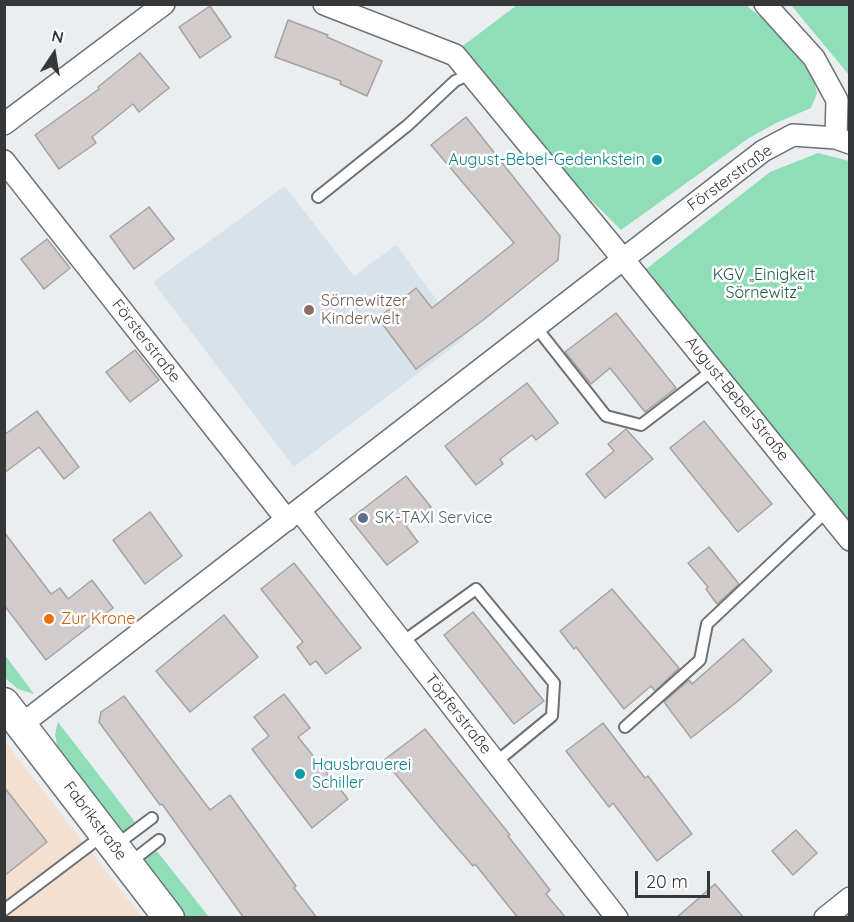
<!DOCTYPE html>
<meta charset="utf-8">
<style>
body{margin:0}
#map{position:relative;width:854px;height:922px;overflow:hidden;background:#eaeef1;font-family:Quicksand,sans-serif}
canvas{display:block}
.frame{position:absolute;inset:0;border:6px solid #353738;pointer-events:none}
.north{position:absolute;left:24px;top:24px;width:60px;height:60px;-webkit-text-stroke:4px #fff;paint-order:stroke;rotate:12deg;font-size:16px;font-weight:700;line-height:24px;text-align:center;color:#353738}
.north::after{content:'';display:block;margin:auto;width:21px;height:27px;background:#353738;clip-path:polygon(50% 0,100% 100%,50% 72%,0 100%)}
.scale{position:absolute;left:635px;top:871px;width:75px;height:27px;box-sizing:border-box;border:3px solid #353738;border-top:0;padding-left:8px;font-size:18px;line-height:21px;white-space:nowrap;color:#353738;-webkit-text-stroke:4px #fff;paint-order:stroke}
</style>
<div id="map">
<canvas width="854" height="922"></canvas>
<div class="frame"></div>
<div class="north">N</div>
<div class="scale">20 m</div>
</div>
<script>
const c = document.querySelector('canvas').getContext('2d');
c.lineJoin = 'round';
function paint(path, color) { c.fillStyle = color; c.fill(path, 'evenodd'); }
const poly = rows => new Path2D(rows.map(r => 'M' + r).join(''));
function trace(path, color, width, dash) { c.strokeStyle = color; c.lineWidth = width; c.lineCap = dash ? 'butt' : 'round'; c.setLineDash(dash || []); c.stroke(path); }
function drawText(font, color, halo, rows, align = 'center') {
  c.font = font + ' Quicksand,sans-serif'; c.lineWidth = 5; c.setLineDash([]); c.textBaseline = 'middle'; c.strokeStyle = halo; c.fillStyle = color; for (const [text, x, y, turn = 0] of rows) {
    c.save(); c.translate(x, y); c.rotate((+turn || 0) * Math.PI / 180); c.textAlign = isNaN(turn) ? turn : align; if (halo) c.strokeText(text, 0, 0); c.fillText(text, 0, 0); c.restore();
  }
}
const industrial = poly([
 [5,742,142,917,5,917]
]);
const built = poly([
 [285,186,354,276,396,245,465,338,294,467,153,282]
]);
const green = poly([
 [517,5,746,5,775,29,812,73,817,93,811,108,776,123,749,138,621,230,564,173,460,48],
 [791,5,849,5,849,75],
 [818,153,849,161,849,529,645,270,770,172],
 [4,655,5,655,34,694,18,689,5,678],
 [58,722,135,822,121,834,62,756,57,745,55,734],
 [156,850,209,917,187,917,142,861]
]);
const building = poly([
 [210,6,231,37,200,58,179,27,210,6],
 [288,20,328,35,327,37,382,61,367,96,340,84,341,81,275,57,288,20],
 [140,53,169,88,139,112,133,104,92,137,96,143,59,169,35,135,99,89,98,87,140,53],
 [466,117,560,236,558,260,482,321,416,369,378,318,416,288,432,308,514,243,431,145,466,117],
 [149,207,174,239,134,269,110,236,149,207],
 [47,239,70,268,44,289,21,259,47,239],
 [616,313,676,388,645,412,610,368,591,384,565,352,616,313],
 [135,350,159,380,130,402,106,372,135,350],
 [527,383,558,423,536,440,532,435,500,459,503,464,476,485,445,446,527,383],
 [37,411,79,467,64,479,39,447,4,473,4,435,37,411],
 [704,421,772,504,738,532,670,448,704,421],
 [626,429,653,459,605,498,586,474,614,451,608,444,626,429],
 [406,476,431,507,406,526,418,542,387,565,350,519,406,476],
 [150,512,182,556,145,584,113,540,150,512],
 [4,532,51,594,60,588,68,599,92,580,113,608,46,660,4,605,4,532],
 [709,547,739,584,717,604,706,589,708,587,688,563,709,547],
 [294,563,361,648,326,674,316,661,310,665,297,647,303,642,261,589,294,563],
 [612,589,679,668,655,691,651,686,624,709,576,647,574,649,560,631,612,589],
 [473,612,544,701,514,724,444,635,473,612],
 [224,615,258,657,190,712,156,671,224,615],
 [743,639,772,671,738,701,691,738,664,702,689,680,692,684,743,639],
 [284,694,310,728,298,737,348,799,312,828,252,749,269,736,254,717,284,694],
 [124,696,210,810,230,795,296,886,294,888,317,918,244,918,162,804,160,805,99,722,101,712,124,696],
 [603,723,645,778,648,776,692,834,657,861,613,803,609,807,566,751,603,723],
 [425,729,510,835,508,836,550,890,546,894,566,918,518,918,475,864,473,866,440,828,384,760,425,729],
 [4,787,47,842,4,876,4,787],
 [796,830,817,853,793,875,772,851,796,830],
 [715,884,744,918,676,918,715,884]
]);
const lane = poly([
 [318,197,408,125,455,81,470,74],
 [536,327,606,416,641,425,713,370],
 [401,643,476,589,554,683,552,716,496,762],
 [625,727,700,660,707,624,827,511],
 [116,845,152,818],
 [128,864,159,840],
 [4,910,102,836]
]);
const street = poly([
 [324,4,455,55,623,259,850,540],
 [765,4,814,58,837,100,836,138],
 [4,124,164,4],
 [4,161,287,520],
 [300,511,617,918],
 [21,725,763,151,793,135,836,138,850,143],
 [825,918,850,898]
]);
const secondary = poly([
 [4,703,169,918]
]);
const markers = [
 [657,160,6,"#0f9aa8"],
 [309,310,6,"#8d6e63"],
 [363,518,6,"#5c6f8a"],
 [49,619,6,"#e8710a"],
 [300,774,6,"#0f9aa8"]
];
const cultureNames = [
 ["August-Bebel-Gedenkstein",645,160],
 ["Hausbrauerei",312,765,"left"],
 ["Schiller",312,783,"left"]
];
const streetNames = [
 ["Försterstraße",730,178,-36],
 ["Försterstraße",146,341,52],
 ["August-Bebel-Straße",737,399,51],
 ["Töpferstraße",458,714,52],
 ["Fabrikstraße",95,821,53]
];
const parkNames = [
 ["KGV „Einigkeit",764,275],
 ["Sörnewitz“",764,293]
];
const educationNames = [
 ["Sörnewitzer",321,301],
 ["Kinderwelt",321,319]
];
const serviceNames = [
 ["SK-TAXI Service",375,518]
];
const foodNames = [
 ["Zur Krone",61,619]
];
paint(industrial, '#f4e0d0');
paint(built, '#d8e2eb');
paint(green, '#8fdeb8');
paint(building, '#d1cccb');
trace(building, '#a7a2a0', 1.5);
trace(lane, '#6e7174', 14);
trace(street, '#6e7174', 24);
trace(secondary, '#6e7174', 33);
trace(lane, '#fff', 10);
trace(street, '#fff', 21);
trace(secondary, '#fff', 30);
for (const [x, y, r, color] of markers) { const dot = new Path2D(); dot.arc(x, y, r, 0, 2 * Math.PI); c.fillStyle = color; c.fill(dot); trace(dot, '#fff', 2); }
drawText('16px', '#0d838f', '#fff', cultureNames, 'right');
drawText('16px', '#353738', '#fff', streetNames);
drawText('16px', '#1d5f44', '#fff', parkNames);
drawText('16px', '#785e54', '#fff', educationNames, 'left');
drawText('16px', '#4e5e75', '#fff', serviceNames, 'left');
drawText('16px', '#c56008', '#fff', foodNames, 'left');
</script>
